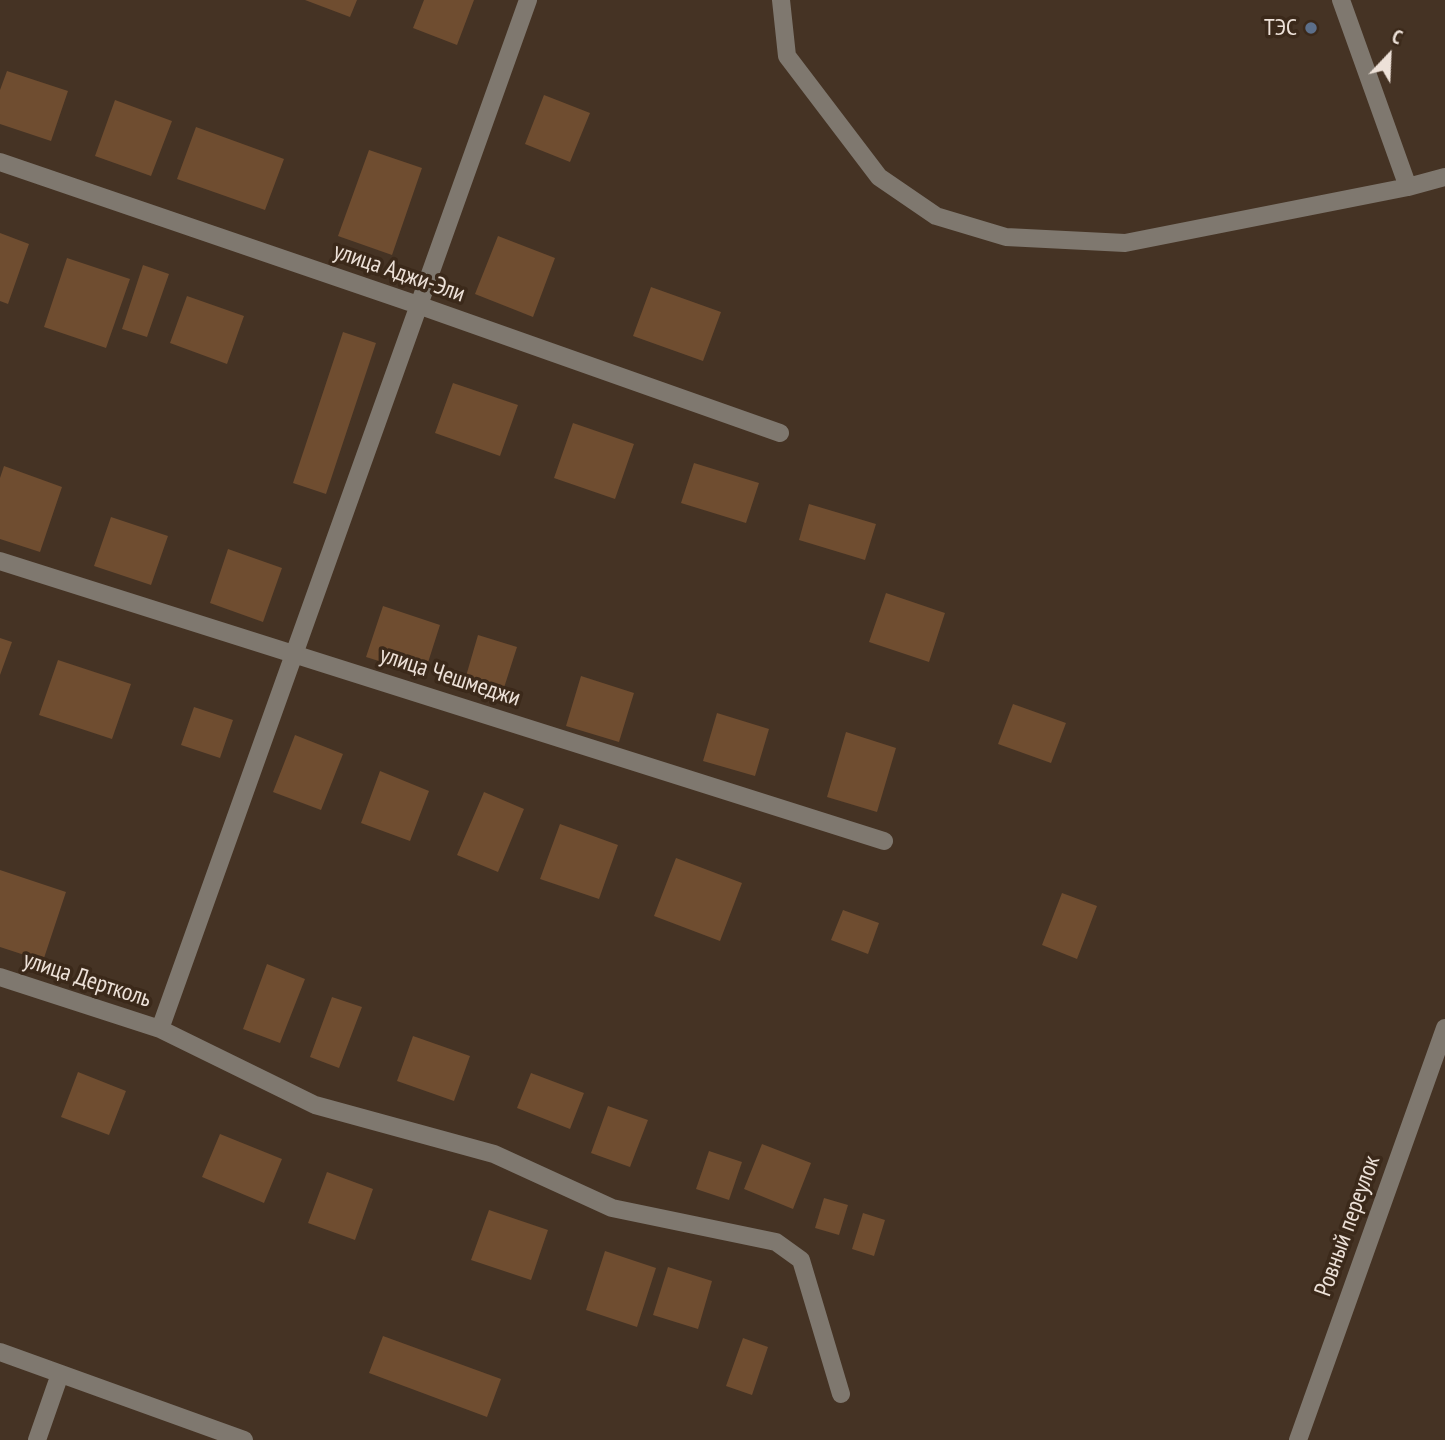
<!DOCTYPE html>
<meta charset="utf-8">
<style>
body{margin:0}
#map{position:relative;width:1445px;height:1440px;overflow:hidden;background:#453324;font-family:"PT Sans Narrow",sans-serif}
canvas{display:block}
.north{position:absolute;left:1354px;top:21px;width:70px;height:70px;-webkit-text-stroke:5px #3b291a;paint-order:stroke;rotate:23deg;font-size:19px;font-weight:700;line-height:28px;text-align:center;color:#ede1d8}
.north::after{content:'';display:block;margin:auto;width:24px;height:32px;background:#ede1d8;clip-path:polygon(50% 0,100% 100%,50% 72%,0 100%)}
</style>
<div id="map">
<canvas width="1445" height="1440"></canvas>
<div class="north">С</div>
</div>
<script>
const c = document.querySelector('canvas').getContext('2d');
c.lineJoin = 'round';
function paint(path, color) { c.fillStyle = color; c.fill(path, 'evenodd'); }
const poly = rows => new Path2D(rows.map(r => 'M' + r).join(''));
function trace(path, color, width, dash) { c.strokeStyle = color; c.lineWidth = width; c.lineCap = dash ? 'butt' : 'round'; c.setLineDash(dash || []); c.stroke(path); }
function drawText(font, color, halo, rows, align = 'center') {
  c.font = font + ' "PT Sans Narrow",sans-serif'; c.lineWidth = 7; c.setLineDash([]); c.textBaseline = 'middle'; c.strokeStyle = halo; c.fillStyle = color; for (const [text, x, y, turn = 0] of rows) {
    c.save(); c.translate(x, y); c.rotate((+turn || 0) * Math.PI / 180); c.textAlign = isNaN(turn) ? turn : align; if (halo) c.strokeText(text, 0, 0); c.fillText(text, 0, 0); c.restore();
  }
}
const building = poly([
 [305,0,357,0,350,17],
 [424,0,474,0,457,45,413,28],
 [7,71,68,91,51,141,0,124,0,90],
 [544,95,590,113,570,162,525,144],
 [115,100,172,121,151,176,95,156],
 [196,127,284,159,265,210,177,179],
 [369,150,422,168,392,255,338,236],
 [0,233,29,244,8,304,0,301],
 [498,236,555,258,533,317,475,294],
 [67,258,130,279,106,348,44,327],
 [143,265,169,274,147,337,122,329],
 [651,287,721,312,703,361,633,336],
 [187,296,244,316,227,364,170,343],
 [343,332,376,343,326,494,293,483],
 [453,383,518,405,500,456,435,433],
 [573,423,634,444,615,499,554,478],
 [694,463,759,483,746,523,681,503],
 [4,466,62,487,40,552,0,539,0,478],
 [809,504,876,524,865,560,799,540],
 [111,517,168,536,151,585,94,566],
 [228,549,282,568,263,622,210,603],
 [886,593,945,613,929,662,869,642],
 [383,606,440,625,424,675,366,657],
 [478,635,517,647,502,694,464,683],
 [0,638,12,642,0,675],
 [58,660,131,684,112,739,39,715],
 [581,676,634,693,619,742,566,726],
 [1013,704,1066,723,1051,763,998,744],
 [194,707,233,720,220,758,181,745],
 [717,713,769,729,755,776,703,761],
 [846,732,896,748,877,812,827,797],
 [295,735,343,754,321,810,273,792],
 [380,771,429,791,410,841,361,823],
 [484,792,524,809,498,872,457,855],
 [560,824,618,845,599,899,540,879],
 [676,858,742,883,720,941,654,916],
 [0,870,66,892,43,961,0,947],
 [1062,893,1097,906,1077,959,1042,945],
 [843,910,879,923,868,954,831,940],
 [267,964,305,979,280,1043,243,1029],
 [332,997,362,1007,339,1068,310,1057],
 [413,1036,470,1056,454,1101,397,1081],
 [78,1072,126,1091,109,1135,61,1117],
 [531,1073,584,1093,570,1129,517,1108],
 [608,1106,648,1120,630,1167,591,1153],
 [220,1134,282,1159,264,1203,202,1177],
 [762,1144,811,1163,793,1209,744,1189],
 [709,1151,742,1162,729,1200,696,1189],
 [327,1172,373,1189,355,1240,308,1223],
 [824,1198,848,1205,839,1235,815,1228],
 [489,1210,548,1230,531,1280,471,1260],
 [863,1213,885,1220,874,1256,852,1249],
 [605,1251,656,1268,637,1327,586,1310],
 [668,1267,712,1281,698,1329,653,1315],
 [383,1336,501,1379,487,1417,369,1373],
 [743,1338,768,1347,752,1395,726,1386]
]);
const minor = poly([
 [781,0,787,56,879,177,936,216,1006,237,1125,243,1408,187,1445,177],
 [1341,0,1408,187],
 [0,162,418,305,780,433],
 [0,561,884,841],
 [0,977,160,1029,315,1105,494,1154,612,1208,776,1242,801,1260,841,1394],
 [160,1029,528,0],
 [0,1352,244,1440],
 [37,1440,60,1374],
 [1298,1440,1445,1028]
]);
const markers = [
 [1311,28,7,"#5c6f8a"]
];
const poiNames = [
 ["ТЭС",1297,28]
];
const streetNames = [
 ["улица Аджи-Эли",399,273,19],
 ["улица Чешмеджи",450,677,18],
 ["улица Дертколь",87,980,18],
 ["Ровный переулок",1348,1226,-70]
];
paint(building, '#6f4d30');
trace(minor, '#7f786f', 18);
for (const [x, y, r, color] of markers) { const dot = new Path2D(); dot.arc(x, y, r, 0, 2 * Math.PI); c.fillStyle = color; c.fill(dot); trace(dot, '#3b291a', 2.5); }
drawText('24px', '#ede1d8', '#3b291a', poiNames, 'right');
drawText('24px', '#ede1d8', '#3b291a', streetNames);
</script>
